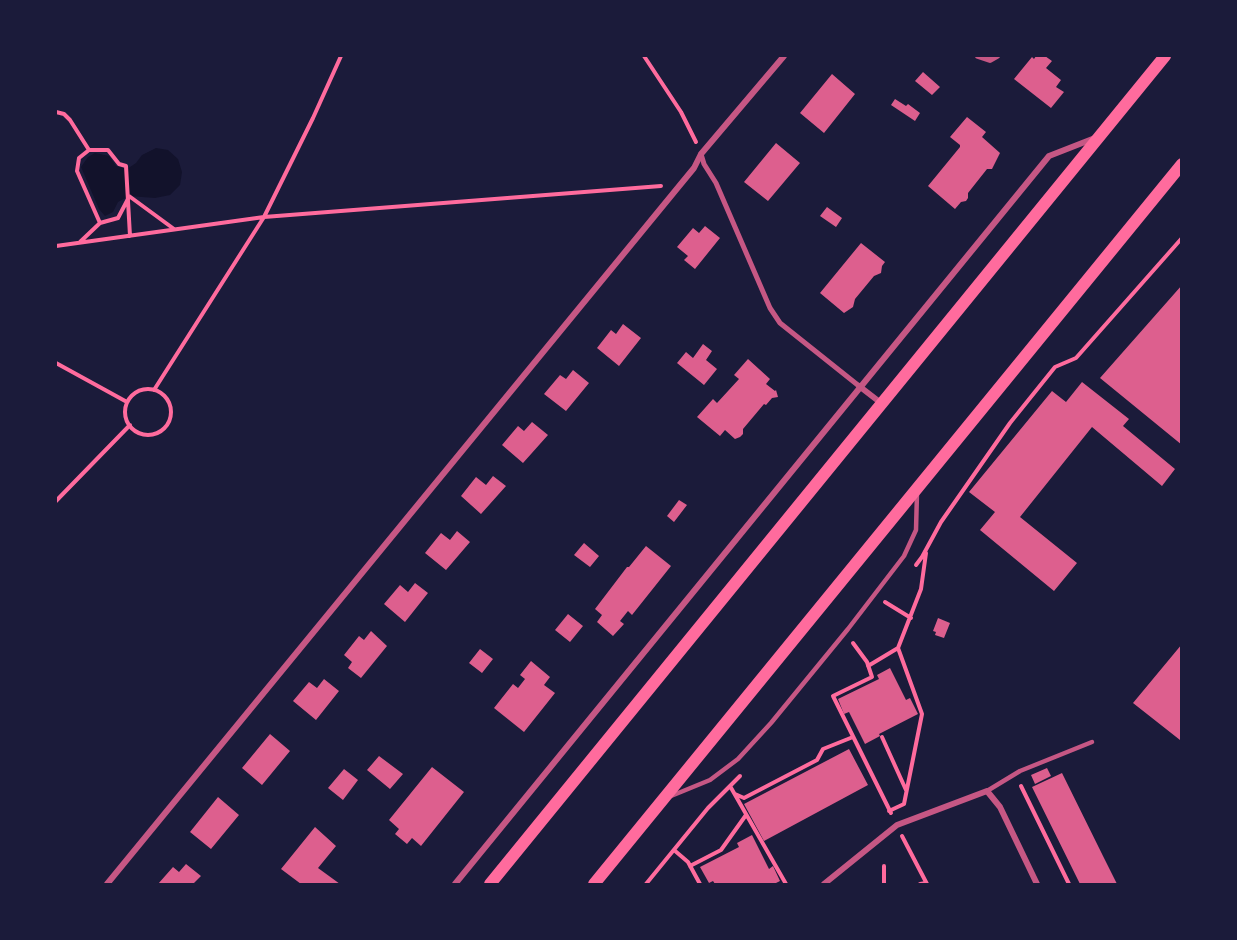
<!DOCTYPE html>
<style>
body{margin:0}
#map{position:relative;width:1237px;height:940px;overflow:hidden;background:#1b1b3a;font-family:"Roboto Condensed",sans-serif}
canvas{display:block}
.frame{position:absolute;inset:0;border:57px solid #1b1b3a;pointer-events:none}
</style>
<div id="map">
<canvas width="1237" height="940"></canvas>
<div class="frame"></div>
</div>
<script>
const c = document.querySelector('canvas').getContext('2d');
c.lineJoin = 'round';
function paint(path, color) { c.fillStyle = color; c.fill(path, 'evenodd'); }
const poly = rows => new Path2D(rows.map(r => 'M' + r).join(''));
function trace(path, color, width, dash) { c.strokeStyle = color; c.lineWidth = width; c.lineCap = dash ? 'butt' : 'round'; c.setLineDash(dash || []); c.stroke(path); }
const water = poly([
 [156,148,168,150,178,159,182,172,180,185,170,195,155,198,129,196,118,202,113,212,105,216,99,209,81,167,88,157,95,153,109,156,116,166,127,169,136,163,142,155]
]);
const building = poly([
 [1036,56,1045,56,1052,61,1046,68,1061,80,1056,87,1064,92,1051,108,1014,79,1032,57,1034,59],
 [923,72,940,87,932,95,915,81],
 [832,74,855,94,824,133,800,113],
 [895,99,906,106,908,104,920,113,915,121,891,105],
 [967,117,986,132,982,137,1000,153,992,169,987,169,968,193,968,198,966,201,961,202,955,209,928,186,960,147,960,145,950,137],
 [776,143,800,163,768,201,744,182],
 [827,207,842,218,836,227,820,216],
 [705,226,720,238,695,269,684,260,688,256,677,247,693,228,699,233],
 [861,243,885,262,882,266,881,273,874,276,855,299,853,307,844,313,820,293],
 [1182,285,1182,445,1100,378],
 [623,324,641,338,619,366,597,348,611,330,616,334],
 [703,344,712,351,706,360,717,369,704,385,677,363,686,352,693,358],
 [748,359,770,379,766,384,775,391,776,390,778,397,772,398,766,405,764,404,743,429,743,434,740,437,735,439,725,430,720,436,697,417,713,399,717,403,739,379,734,375],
 [573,370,589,383,566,411,544,394,560,375,566,379],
 [1082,382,1129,419,1123,426,1175,469,1162,486,1092,427,1020,517,1077,563,1054,591,980,530,995,512,969,492,1052,391,1066,402],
 [532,422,548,435,523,463,502,445,518,426,524,431],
 [493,476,506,486,481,514,461,496,476,477,486,485],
 [679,500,687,505,674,522,667,516],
 [457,531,470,542,446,570,425,553,441,533,450,540],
 [584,543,599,556,590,567,574,555],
 [646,546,671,566,632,615,628,611,620,621,624,624,613,636,597,622,602,615,595,609,627,567,629,567],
 [415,583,428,593,405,622,384,604,400,585,408,592],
 [568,614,583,626,570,642,555,630],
 [938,618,950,623,944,638,935,635,936,632,933,631],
 [371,631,387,646,361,678,348,668,352,662,344,655,359,636,364,640],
 [1182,644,1182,738,1180,740,1133,703],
 [480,649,493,659,482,673,469,663],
 [531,661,550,677,544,685,555,693,524,732,494,708,513,684,518,688,525,679,520,675],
 [890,668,906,700,910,698,918,714,879,734,880,736,865,744,849,712,844,714,838,699,879,679,877,675],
 [324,679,339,691,316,720,293,701,309,682,317,688],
 [270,734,290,751,262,785,242,768],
 [849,749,868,785,764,841,744,804],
 [379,756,403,774,390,789,367,770],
 [432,767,464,792,421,846,412,838,407,844,395,834,399,829,389,820],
 [1047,768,1051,776,1035,784,1031,775],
 [344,769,358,780,343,800,328,788],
 [1062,773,1103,856,1117,884,1080,884,1032,787],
 [218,797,239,815,211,849,190,832],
 [315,827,336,846,318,868,340,884,301,884,281,869],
 [752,835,769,869,773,866,780,881,774,884,715,884,713,881,709,883,700,867,739,847,737,843],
 [186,864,201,876,193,884,158,884,173,867,179,872]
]);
const path = poly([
 [644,56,681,112,696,142],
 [56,112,64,114,70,120,89,150],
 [129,196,174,229],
 [100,223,77,171,79,158,89,150,108,150,119,164,126,166,130,236],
 [80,242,100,223,118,218,129,197],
 [56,246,264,217,661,186],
 [56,363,127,402],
 '125 412a23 23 0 1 1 46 0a23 23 0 1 1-46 0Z',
 [154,390,264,217,313,118,341,56],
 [56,501,130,425],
 [916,565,922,557,941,522,1010,423,1055,367,1076,358,1182,238],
 [885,602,911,618],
 [853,643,867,662,872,677,833,696,891,813],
 [868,666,898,648,921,589,926,553],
 [882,737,906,790],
 [730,786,786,884],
 [1021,786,1069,884],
 [735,794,744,798,817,760,823,749,853,737],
 [889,811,904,804,922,714,898,648],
 [902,836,927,884],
 [674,850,688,862,700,884],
 [690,866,721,850,746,815],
 [646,884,708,808,740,776],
 [884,884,884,866],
 [920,884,926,883]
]);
const service = poly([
 [987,791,1020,771,1092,742],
 [671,796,710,780,738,759,771,723,848,629,904,556,916,530,917,493]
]);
const pedestrian = poly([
 [701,154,704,164,716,183,770,308,780,323,859,386]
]);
const minor = poly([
 [978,56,990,60,997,56],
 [859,386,881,403],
 [107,884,680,185,694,168,701,154,784,56],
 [455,884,1049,156,1095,138],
 [824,884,897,825,987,791,1000,807,1037,884]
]);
const secondary = poly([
 [490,884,1165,56],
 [594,884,1182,164]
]);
paint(water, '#12122b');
paint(building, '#dd5f8e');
trace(path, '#ff6b9d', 4);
trace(service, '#c65784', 4.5);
trace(pedestrian, '#c65784', 5);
trace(minor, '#c65784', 6);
trace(secondary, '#ff6b9d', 12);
</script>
